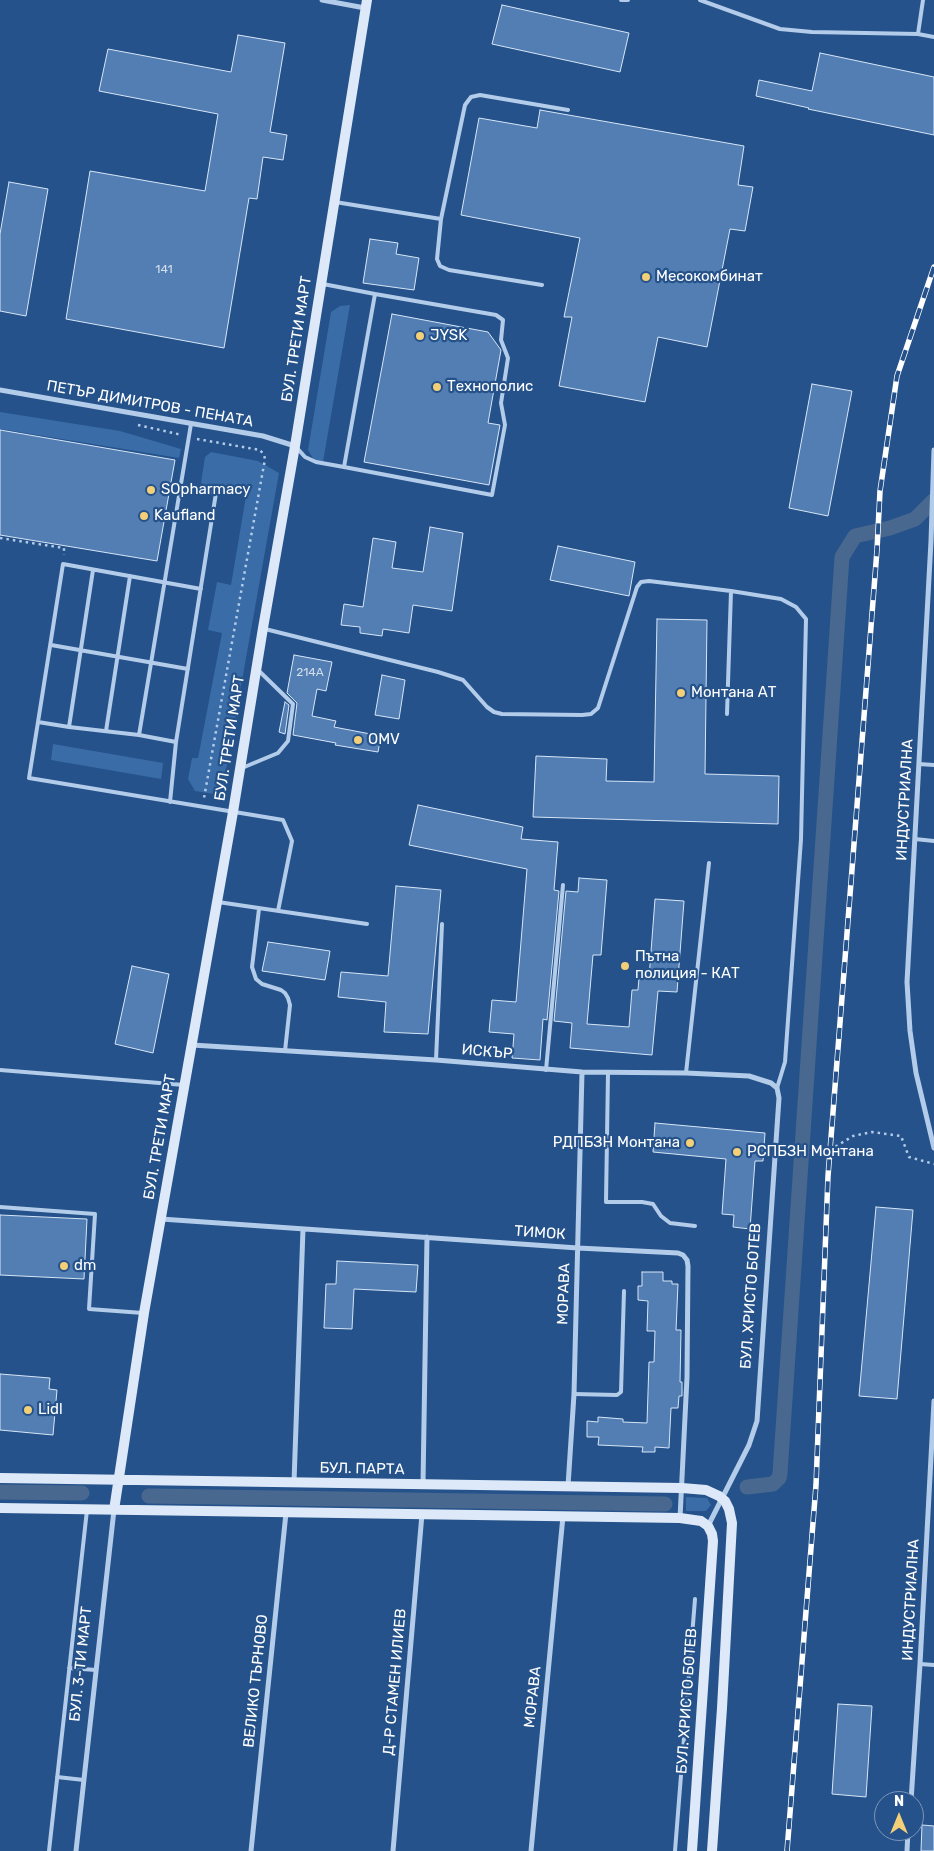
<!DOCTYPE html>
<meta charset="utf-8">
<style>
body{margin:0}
#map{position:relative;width:934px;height:1851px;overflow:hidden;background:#25528a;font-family:Rubik,sans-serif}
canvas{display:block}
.north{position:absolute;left:874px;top:1791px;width:50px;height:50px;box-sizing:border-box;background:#25528a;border:1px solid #7c97b9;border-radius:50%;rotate:0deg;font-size:14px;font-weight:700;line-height:20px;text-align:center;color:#fff}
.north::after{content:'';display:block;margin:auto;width:18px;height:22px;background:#f3cf77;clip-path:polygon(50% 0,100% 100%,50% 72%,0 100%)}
</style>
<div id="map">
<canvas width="934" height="1851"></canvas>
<div class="north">N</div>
</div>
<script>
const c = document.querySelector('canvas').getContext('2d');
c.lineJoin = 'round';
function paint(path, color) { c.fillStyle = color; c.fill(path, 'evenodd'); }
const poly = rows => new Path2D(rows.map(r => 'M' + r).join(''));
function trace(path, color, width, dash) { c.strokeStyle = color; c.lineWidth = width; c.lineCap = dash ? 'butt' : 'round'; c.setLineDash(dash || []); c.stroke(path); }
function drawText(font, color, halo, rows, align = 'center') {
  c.font = font + ' Rubik,sans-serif'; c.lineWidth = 4.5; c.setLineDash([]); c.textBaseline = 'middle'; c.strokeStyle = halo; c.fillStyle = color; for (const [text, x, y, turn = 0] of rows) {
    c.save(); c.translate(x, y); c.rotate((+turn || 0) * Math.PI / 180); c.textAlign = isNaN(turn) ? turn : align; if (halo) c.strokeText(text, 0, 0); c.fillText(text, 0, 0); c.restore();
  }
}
const green = poly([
 [350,305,323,462,314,460,308,450,331,312,340,306],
 [0,412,120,431,181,449,179,458,0,429],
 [211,452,258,461,279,473,223,787,214,794,195,791,188,779,192,758,198,758,222,633,208,630,217,582,231,585,246,496,206,488,201,483,205,457],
 [53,744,163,763,161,779,51,760],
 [686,1497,707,1498,711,1505,706,1511,686,1511]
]);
const canal = poly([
 [747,1487,773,1484,779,1478,780,1473,842,557,855,536,890,528,915,519,934,500],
 [0,1492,82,1493],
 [149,1496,665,1504]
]);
const building = poly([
 [502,5,629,33,620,72,492,44,502,5],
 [238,35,285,43,270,132,287,135,283,160,263,157,257,199,249,198,224,348,66,319,90,171,205,191,218,114,99,91,108,49,231,72,238,35],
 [820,53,934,77,934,135,808,109,809,108,756,96,759,80,812,91,820,53],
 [540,110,744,146,738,185,753,187,745,231,730,229,707,347,658,337,645,402,559,386,572,317,564,317,580,238,461,215,479,118,537,128,540,110],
 [9,182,48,189,26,316,0,311,0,234,9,182],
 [370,239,398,243,396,254,419,258,414,290,363,283,370,239],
 [392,314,488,332,501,350,488,423,500,425,489,485,364,462,392,314],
 [812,384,852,391,828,516,789,508,812,384],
 [0,430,175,460,157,561,0,535,0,430],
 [430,527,463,533,452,611,413,605,409,633,383,629,382,636,360,633,360,627,341,625,344,604,363,607,373,538,396,542,392,568,423,572,430,527],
 [558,546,635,562,629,596,550,580,558,546],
 [657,619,707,620,705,774,779,776,778,824,533,817,536,756,607,759,606,781,654,782,657,619],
 [294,655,332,662,326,691,317,689,312,716,336,721,334,727,381,736,378,752,335,745,336,743,293,735,297,703,287,693,294,655],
 [382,675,405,680,399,719,375,715,382,675],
 [285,702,289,705,285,734,279,732,285,702],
 [418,805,523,827,521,839,558,842,554,890,559,891,547,1020,543,1019,540,1060,512,1058,514,1034,489,1032,492,1000,516,1002,527,869,409,845,418,805],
 [579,878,607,880,601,955,593,955,587,1024,629,1027,632,990,638,990,639,978,649,978,655,899,684,901,677,992,658,991,652,1055,570,1048,572,1023,554,1021,566,891,578,892,579,878],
 [396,886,441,890,428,1034,384,1032,386,1002,338,997,341,972,388,976,396,886],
 [268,942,330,951,325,980,262,971,268,942],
 [132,966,169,974,153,1053,115,1044,132,966],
 [655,1123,765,1133,763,1161,755,1161,750,1229,733,1227,734,1215,722,1214,726,1159,653,1152,655,1123],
 [876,1207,913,1210,897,1399,859,1396,876,1207],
 [0,1215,87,1219,84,1279,0,1275,0,1215],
 [337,1261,418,1265,416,1292,354,1289,352,1329,324,1328,326,1284,336,1284,337,1261],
 [642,1272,663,1272,663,1281,672,1281,672,1284,678,1284,676,1330,681,1330,680,1382,682,1382,682,1396,679,1396,678,1408,671,1408,669,1448,655,1447,655,1452,642,1452,643,1447,598,1445,599,1437,587,1437,587,1421,598,1422,598,1417,623,1419,623,1422,647,1423,649,1362,654,1362,655,1331,647,1331,648,1301,638,1300,638,1286,642,1286,642,1272],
 [0,1374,50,1378,49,1389,57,1390,53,1435,0,1430,0,1374],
 [838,1704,872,1706,866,1797,832,1794,838,1704],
 [922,1825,934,1826,934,1851,921,1851,922,1825]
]);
const path = poly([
 [138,425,182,435],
 [197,439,260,450,264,455,265,459,204,798],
 [0,538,64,548,64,555],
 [830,1150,853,1136,872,1132,901,1136,909,1157,934,1164]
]);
const service = poly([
 [621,0,628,0],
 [700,0,780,29,812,32,918,34,934,37],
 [918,34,923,0],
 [335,202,441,219],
 [323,284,375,294,344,467,492,495,505,425,501,403,508,358,501,340,503,320,496,315,375,294],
 [542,285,449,270,440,266,437,259,441,219,465,105,471,97,480,95,568,110],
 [297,448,305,457,316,462,344,467],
 [181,487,216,493,176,742,139,735,191,424],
 [93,570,69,727,38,722,63,564,201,589],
 [265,629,438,672,463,680,487,707,494,712,502,714,582,715,591,714,598,708,637,587,641,582,649,581,731,591,781,599,796,607,806,619,801,839,785,1062,777,1088],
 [51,645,188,669],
 [727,714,731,591],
 [38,722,29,778,283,820,292,841,278,911],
 [69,727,139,735],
 [106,731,130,576],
 [919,764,934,765],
 [242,768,278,753,288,741,293,704,258,670],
 [170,802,176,742],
 [915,839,934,841],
 [218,902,367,924],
 [259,909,252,967,256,979,262,984,281,990,285,993,288,998,290,1005,285,1051],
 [436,1060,442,924],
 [0,1070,184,1085],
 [546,1070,563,885],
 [608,1073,606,1202,642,1202,653,1204,661,1216,670,1223,695,1226],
 [686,1073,709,863],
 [0,1207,95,1214,89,1309,143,1313],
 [574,1394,617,1395,621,1392,624,1291],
 [920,1664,934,1665],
 [69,1668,96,1670],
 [57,1777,84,1780],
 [49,1851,87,1510],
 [675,1851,695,1599]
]);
const minor = poly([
 [322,0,365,8],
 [0,390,263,436,295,446],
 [934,450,931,541,907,982,910,1031,916,1073,934,1148],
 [192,1045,436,1060,582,1072,686,1073,749,1076,771,1083,777,1088,779,1098,757,1421,749,1445,708,1526],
 [161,1219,578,1248,678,1253,683,1255,687,1260,688,1266,687,1377,680,1518],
 [294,1482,303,1229],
 [423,1484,427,1237],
 [568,1486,574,1394,582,1072],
 [911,1801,920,1664,934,1401],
 [76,1851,114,1510],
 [251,1851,286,1513],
 [393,1851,422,1514],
 [531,1851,563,1516],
 [907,1851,908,1831]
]);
const secondary = poly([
 [0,1478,682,1488,706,1490,719,1496,725,1501,729,1509,732,1523,722,1708,712,1851],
 [0,1508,680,1518,701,1521,708,1526,712,1534,713,1541,692,1851],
 [114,1510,144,1313,233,812,263,628,295,446,367,0]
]);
const rail = poly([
 [787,1851,816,1485,828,1176,877,550,880,491,897,376,934,267]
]);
const markers = [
 [646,277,5,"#f3cf77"],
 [420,336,5,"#f3cf77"],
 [437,387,5,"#f3cf77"],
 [151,490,5,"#f3cf77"],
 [144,516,5,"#f3cf77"],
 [681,693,5,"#f3cf77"],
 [358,740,5,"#f3cf77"],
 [625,966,5,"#f3cf77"],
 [690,1143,5,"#f3cf77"],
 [737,1152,5,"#f3cf77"],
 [64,1266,5,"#f3cf77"],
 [28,1410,5,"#f3cf77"]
];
const numberNames = [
 ["141",164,270],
 ["214А",310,673]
];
const poiNames = [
 ["Месокомбинат",656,277],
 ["JYSK",430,336],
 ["Технополис",447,387],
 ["SOpharmacy",161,490],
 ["Kaufland",154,516],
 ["Монтана АТ",691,693],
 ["OMV",368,740],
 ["Пътна",635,957],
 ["полиция - КАТ",635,974],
 ["РДПБЗН Монтана",680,1143,"right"],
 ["РСПБЗН Монтана",747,1152],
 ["dm",74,1266],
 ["Lidl",38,1410]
];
const streetNames = [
 ["БУЛ. ТРЕТИ МАРТ",297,339,-81],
 ["ПЕТЪР ДИМИТРОВ - ПЕНАТА",150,404,10],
 ["БУЛ. ТРЕТИ МАРТ",230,738,-81],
 ["ИНДУСТРИАЛНА",905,800,-87],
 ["ИСКЪР",487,1052,5],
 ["БУЛ. ТРЕТИ МАРТ",160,1137,-80],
 ["ТИМОК",540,1233,4],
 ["МОРАВА",564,1294,-88],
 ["БУЛ. ХРИСТО БОТЕВ",751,1296,-86],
 ["БУЛ. ПАРТА",362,1469,1],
 ["ИНДУСТРИАЛНА",911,1600,-87],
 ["БУЛ. 3-ТИ МАРТ",81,1664,-84],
 ["ВЕЛИКО ТЪРНОВО",256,1681,-84],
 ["Д-Р СТАМЕН ИЛИЕВ",395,1682,-85],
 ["МОРАВА",533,1697,-84],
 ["БУЛ. ХРИСТО БОТЕВ",687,1701,-86]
];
paint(green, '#3a6ca7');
trace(canal, '#486890', 15);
paint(building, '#527eb3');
trace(building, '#d7e6f7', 1);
trace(path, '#b3ccea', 2.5, [2.5, 4]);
trace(service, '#b3ccea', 4);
trace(minor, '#b3ccea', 5);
trace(secondary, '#dde9f8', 10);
trace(rail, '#fff', 5.5);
trace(rail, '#25528a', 4, [11]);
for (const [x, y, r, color] of markers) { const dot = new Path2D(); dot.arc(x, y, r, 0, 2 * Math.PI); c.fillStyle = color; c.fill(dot); trace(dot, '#25528a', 2); }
drawText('12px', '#d4dfec', null, numberNames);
drawText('15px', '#fff', '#25528a', poiNames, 'left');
drawText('15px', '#fff', '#25528a', streetNames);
</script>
